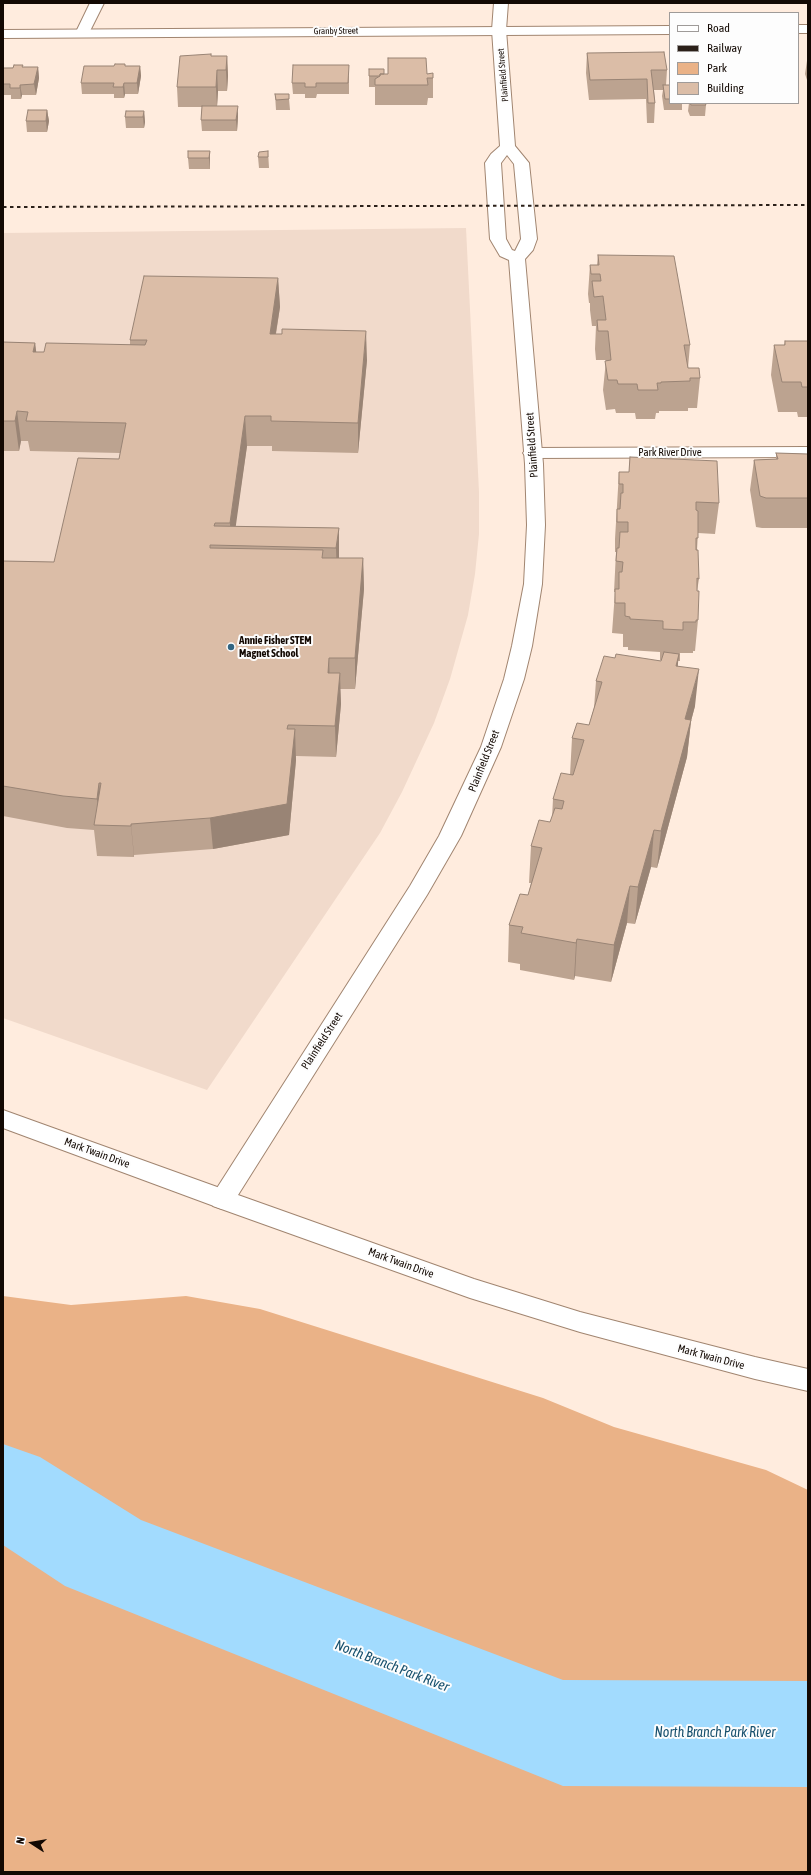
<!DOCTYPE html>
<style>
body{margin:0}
#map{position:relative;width:811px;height:1875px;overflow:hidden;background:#ffecde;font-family:"Asap Condensed",sans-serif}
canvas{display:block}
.frame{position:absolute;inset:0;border:4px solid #130903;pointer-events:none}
.legend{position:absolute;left:669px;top:12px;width:130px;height:92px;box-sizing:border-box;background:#fdfdfd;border:1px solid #9f9b99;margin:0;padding:5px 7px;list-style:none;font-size:12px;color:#130903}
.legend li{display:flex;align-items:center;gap:8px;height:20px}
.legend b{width:20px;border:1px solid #9f9b99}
.north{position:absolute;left:12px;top:1823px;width:40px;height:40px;-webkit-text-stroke:3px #fdfdfd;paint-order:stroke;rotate:282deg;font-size:11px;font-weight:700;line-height:16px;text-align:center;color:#130903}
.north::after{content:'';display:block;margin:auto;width:14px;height:18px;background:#130903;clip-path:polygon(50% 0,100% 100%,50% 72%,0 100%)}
</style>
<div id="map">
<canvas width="811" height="1875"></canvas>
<div class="frame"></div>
<ul class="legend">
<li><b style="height:5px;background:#fff"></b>Road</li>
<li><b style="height:5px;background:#2b2019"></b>Railway</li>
<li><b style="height:11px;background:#eab287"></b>Park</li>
<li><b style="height:11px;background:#dbbda7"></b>Building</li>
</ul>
<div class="north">N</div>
</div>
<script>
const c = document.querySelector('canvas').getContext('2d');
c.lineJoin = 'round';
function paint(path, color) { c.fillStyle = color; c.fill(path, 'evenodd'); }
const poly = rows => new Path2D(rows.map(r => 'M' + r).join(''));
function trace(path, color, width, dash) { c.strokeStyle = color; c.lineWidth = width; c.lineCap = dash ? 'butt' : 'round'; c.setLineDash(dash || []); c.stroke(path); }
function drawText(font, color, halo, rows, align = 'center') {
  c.font = font + ' "Asap Condensed",sans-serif'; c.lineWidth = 4; c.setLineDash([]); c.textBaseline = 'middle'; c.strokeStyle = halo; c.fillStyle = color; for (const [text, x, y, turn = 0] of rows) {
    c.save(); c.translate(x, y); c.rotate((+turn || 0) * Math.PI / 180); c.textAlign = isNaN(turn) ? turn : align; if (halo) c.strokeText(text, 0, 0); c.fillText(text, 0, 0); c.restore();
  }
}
const built = poly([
 [466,228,479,492,479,534,475,574,468,615,450,679,434,723,402,792,380,833,207,1090,3,1018,3,233]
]);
const green = poly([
 [3,1296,71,1305,186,1296,260,1309,543,1398,614,1427,766,1470,808,1490,808,1872,3,1872]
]);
const river = poly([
 [3,1444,40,1457,141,1520,563,1680,808,1681,808,1787,563,1786,65,1586,3,1545,3,1444]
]);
const minor = poly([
 [90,3,104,3,87,37,77,37,75,34,90,3],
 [808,447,808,457,532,458,526,457,523,453,526,449,532,448,808,447],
 [3,1110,231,1192,234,1199,231,1206,222,1209,3,1128,3,1110]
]);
const tertiary = poly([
 [494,3,508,3,506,30,515,146,529,163,537,239,533,250,525,259,543,464,545,525,542,584,532,646,524,679,501,747,461,836,427,895,238,1195,474,1279,580,1312,755,1357,808,1369,808,1391,755,1379,580,1332,470,1298,213,1206,210,1199,410,886,439,836,481,747,504,679,512,646,524,584,527,525,525,464,509,260,500,256,490,239,485,163,491,154,500,146,492,30,494,3],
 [507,155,514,164,521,239,515,251,512,250,506,239,501,163,507,155]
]);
const secondary = poly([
 [798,25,808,25,808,33,798,33,798,25],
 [670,26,670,34,3,38,3,30,670,26]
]);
const rail = poly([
 [3,207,808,205]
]);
const wall = poly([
 [587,53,667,70,666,85,670,85,670,103,682,103,682,110,664,110,662,96,663,90,654,90,655,103,654,123,647,123,646,99,589,100,586,73],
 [808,54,808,83,805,74],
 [211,56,227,56,228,76,227,91,218,91,217,106,238,117,237,131,202,131,201,120,202,107,178,107,177,87],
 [114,66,140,66,141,76,138,94,125,94,124,98,114,98,114,94,82,94,81,83],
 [38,67,39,78,36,95,22,95,21,99,11,99,11,95,3,95,3,68],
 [384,74,427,74,433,78,433,98,428,98,427,105,375,105,375,87,369,87,369,76],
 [349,76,349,94,317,94,316,98,305,98,305,94,293,94,292,83],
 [275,94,289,99,290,110,276,110],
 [689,103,705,103,706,105,705,116,690,116,688,111],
 [47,110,49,121,47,132,27,132,26,121],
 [144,111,145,122,144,128,126,128,125,117],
 [210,151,210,169,189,169,188,158],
 [268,151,269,168,259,168,258,157],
 [598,255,690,345,688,368,700,378,697,408,688,408,688,411,659,411,659,413,656,413,655,419,636,419,635,413,616,413,615,409,606,410,603,390,606,360,596,360,595,349,596,326,592,326,590,310,590,303,589,303,588,294,590,265,597,265],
 [278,278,280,307,276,334,367,360,358,453,272,451,272,446,247,446,235,526,339,528,339,558,363,558,364,589,355,689,340,689,341,704,336,757,296,756,296,760,289,835,213,849,134,855,134,857,97,856,94,830,67,828,3,816,3,561,54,562,119,459,120,453,30,451,28,441,21,441,19,451,3,451,3,342,35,343,36,352,44,352,130,345,130,340],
 [785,341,808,341,808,417,798,417,797,412,778,412,771,375,774,345,784,345],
 [776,453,808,454,808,528,762,528,756,527,750,490,754,460,776,459],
 [630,457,719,503,715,534,698,533,697,550,699,579,697,591,698,620,695,651,693,651,693,653,680,653,680,661,678,661,678,666,695,706,691,721,687,757,657,868,651,867,635,924,627,923,611,982,575,976,574,980,520,970,520,964,508,962,509,925,528,895,531,883,529,883,531,846,550,822,552,818,553,799,570,775,572,738,589,725,594,708,596,681,615,658,661,661,662,660,660,660,660,652,628,650,628,647,623,647,623,634,612,633,615,592,614,592,616,552,615,552,615,539,619,472,629,472]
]);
const shadedWall = poly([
 [227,56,228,76,227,91,226,70],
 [140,66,141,76,138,94,137,83],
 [38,67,39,78,36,95,34,84],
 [217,70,218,91,217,107,216,87],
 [124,83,125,94,124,98,123,87],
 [20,85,22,95,21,99,20,88],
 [238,106,238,117,237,131,236,120],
 [47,110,49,121,47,132,46,121],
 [144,111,145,122,144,128,143,117],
 [210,151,210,169,209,158],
 [278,278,280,307,271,363,270,334],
 [366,331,367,360,358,453,358,423],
 [35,343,39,372,33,352],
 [17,411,21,441,19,451,15,421],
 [245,416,247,446,233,546,231,546,230,523],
 [339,528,339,559,337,579,336,548],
 [363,558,364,589,355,689,355,658],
 [679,654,675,690,676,666],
 [329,658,330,689,328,673],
 [699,669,695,706,691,721,687,757,657,868,661,831,685,719],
 [340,673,341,704,336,757,335,726],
 [295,729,296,760,289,835,213,849,210,818],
 [99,783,103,814,100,825,97,799],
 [131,824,134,855,134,857,131,826],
 [654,830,651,867,635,924,638,887],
 [630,886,627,923,611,982,614,945],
 [577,939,575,976,574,980,576,943]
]);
const building = poly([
 [664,52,667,70,651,70,655,103,648,103,647,79,590,80,587,53,664,52],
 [211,54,211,56,227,56,226,70,217,70,216,87,177,87,180,56,211,54],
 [388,58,426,58,427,74,433,73,433,78,427,78,428,85,375,85,375,79,380,76,380,74,388,74,388,58],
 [115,64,125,64,125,66,140,66,137,83,124,83,123,87,113,87,114,83,81,83,84,66,114,66,115,64],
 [14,65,23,65,22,67,38,67,34,84,20,85,20,88,10,88,10,84,3,84,3,68,13,68,14,65],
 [293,65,349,65,348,83,316,83,316,87,305,87,305,83,292,83,293,65],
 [369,69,384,69,384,74,380,74,380,76,369,76,369,69],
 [663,85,670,85,670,99,665,99,663,85],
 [275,94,289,94,289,99,276,100,275,94],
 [690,103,705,103,706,105,691,105,690,103],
 [202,106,238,106,236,120,201,120,202,106],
 [28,110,47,110,46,121,26,121,28,110],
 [126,111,144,111,143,117,125,117,126,111],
 [188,151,210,151,209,158,188,158,188,151],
 [268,151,268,157,258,157,259,152,268,151],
 [598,255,674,256,690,345,684,345,688,368,699,368,700,378,690,378,690,381,661,382,661,383,657,383,658,390,638,390,637,384,618,384,617,380,608,380,605,361,611,360,608,331,598,331,597,320,606,320,603,296,594,297,592,281,601,281,600,274,591,274,590,265,599,265,598,255],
 [144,276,278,278,270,334,282,334,282,329,366,331,358,423,271,421,271,416,245,416,230,523,215,523,214,526,339,528,336,548,210,545,210,548,323,550,322,558,363,558,355,658,329,658,328,673,340,673,335,726,288,725,287,729,295,729,287,804,210,818,131,824,131,826,94,825,101,783,99,783,97,799,63,796,3,786,3,561,54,562,78,458,119,459,126,423,26,421,28,412,17,411,15,421,3,421,3,342,35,343,33,352,44,352,46,343,145,345,147,340,130,340,144,276],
 [785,341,808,341,808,387,802,387,801,382,782,382,774,345,785,345,785,341],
 [776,453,808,454,808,498,766,498,760,496,754,460,778,459,776,453],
 [630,457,717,461,719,503,696,502,696,510,698,511,698,538,696,538,696,550,698,550,699,579,697,578,697,591,699,591,698,620,696,620,696,622,683,622,683,630,663,629,663,621,630,619,630,617,625,616,625,603,615,603,615,589,619,589,619,572,622,572,623,562,616,561,617,548,619,548,620,532,628,532,628,522,617,522,617,509,620,509,621,493,623,493,623,484,619,484,619,472,629,472,630,457],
 [664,652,679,654,676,666,699,669,685,719,691,720,661,831,654,830,638,887,630,886,614,945,577,939,576,943,521,933,523,927,509,925,520,894,528,895,542,848,531,846,539,820,550,822,555,808,562,809,564,801,553,799,561,773,573,775,584,740,572,738,577,723,589,725,602,682,596,681,604,656,615,658,616,654,661,661,664,652]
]);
const markers = [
 [231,647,4,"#316582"]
];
const farStreetnames = [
 ["Granby Street",336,31,-1],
 ["Plainfield Street",503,75,-95]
];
const streetNames = [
 ["Plainfield Street",532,445,-94],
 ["Park River Drive",670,453],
 ["Plainfield Street",484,761,-68],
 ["Plainfield Street",322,1041,-57],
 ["Mark Twain Drive",97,1153,20],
 ["Mark Twain Drive",401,1263,20],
 ["Mark Twain Drive",711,1357,15]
];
const poiNames = [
 ["Annie Fisher STEM",239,641],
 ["Magnet School",239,654]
];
const nearWaternames = [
 ["North Branch Park River",392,1666,21],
 ["North Branch Park River",715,1733]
];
paint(built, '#f1dacb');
paint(green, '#eab287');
paint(river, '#a2dbfe');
trace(minor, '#a18570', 2);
trace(tertiary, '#a18570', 2);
trace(secondary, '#a18570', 2);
paint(minor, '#fff');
paint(tertiary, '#fff');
paint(secondary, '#fff');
trace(rail, '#2b2019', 2, [3.5, 3.5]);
paint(wall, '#bca390');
paint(shadedWall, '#998475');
paint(building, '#dbbda7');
trace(building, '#998475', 1);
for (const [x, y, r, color] of markers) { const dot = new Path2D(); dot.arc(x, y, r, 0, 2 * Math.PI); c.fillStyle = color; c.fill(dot); trace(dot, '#fdfdfd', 1.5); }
drawText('9px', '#130903', '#fdfdfd', farStreetnames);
drawText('11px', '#130903', '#fdfdfd', streetNames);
drawText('bold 11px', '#130903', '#fdfdfd', poiNames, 'left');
drawText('italic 14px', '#18516e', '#fdfdfd', nearWaternames);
</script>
